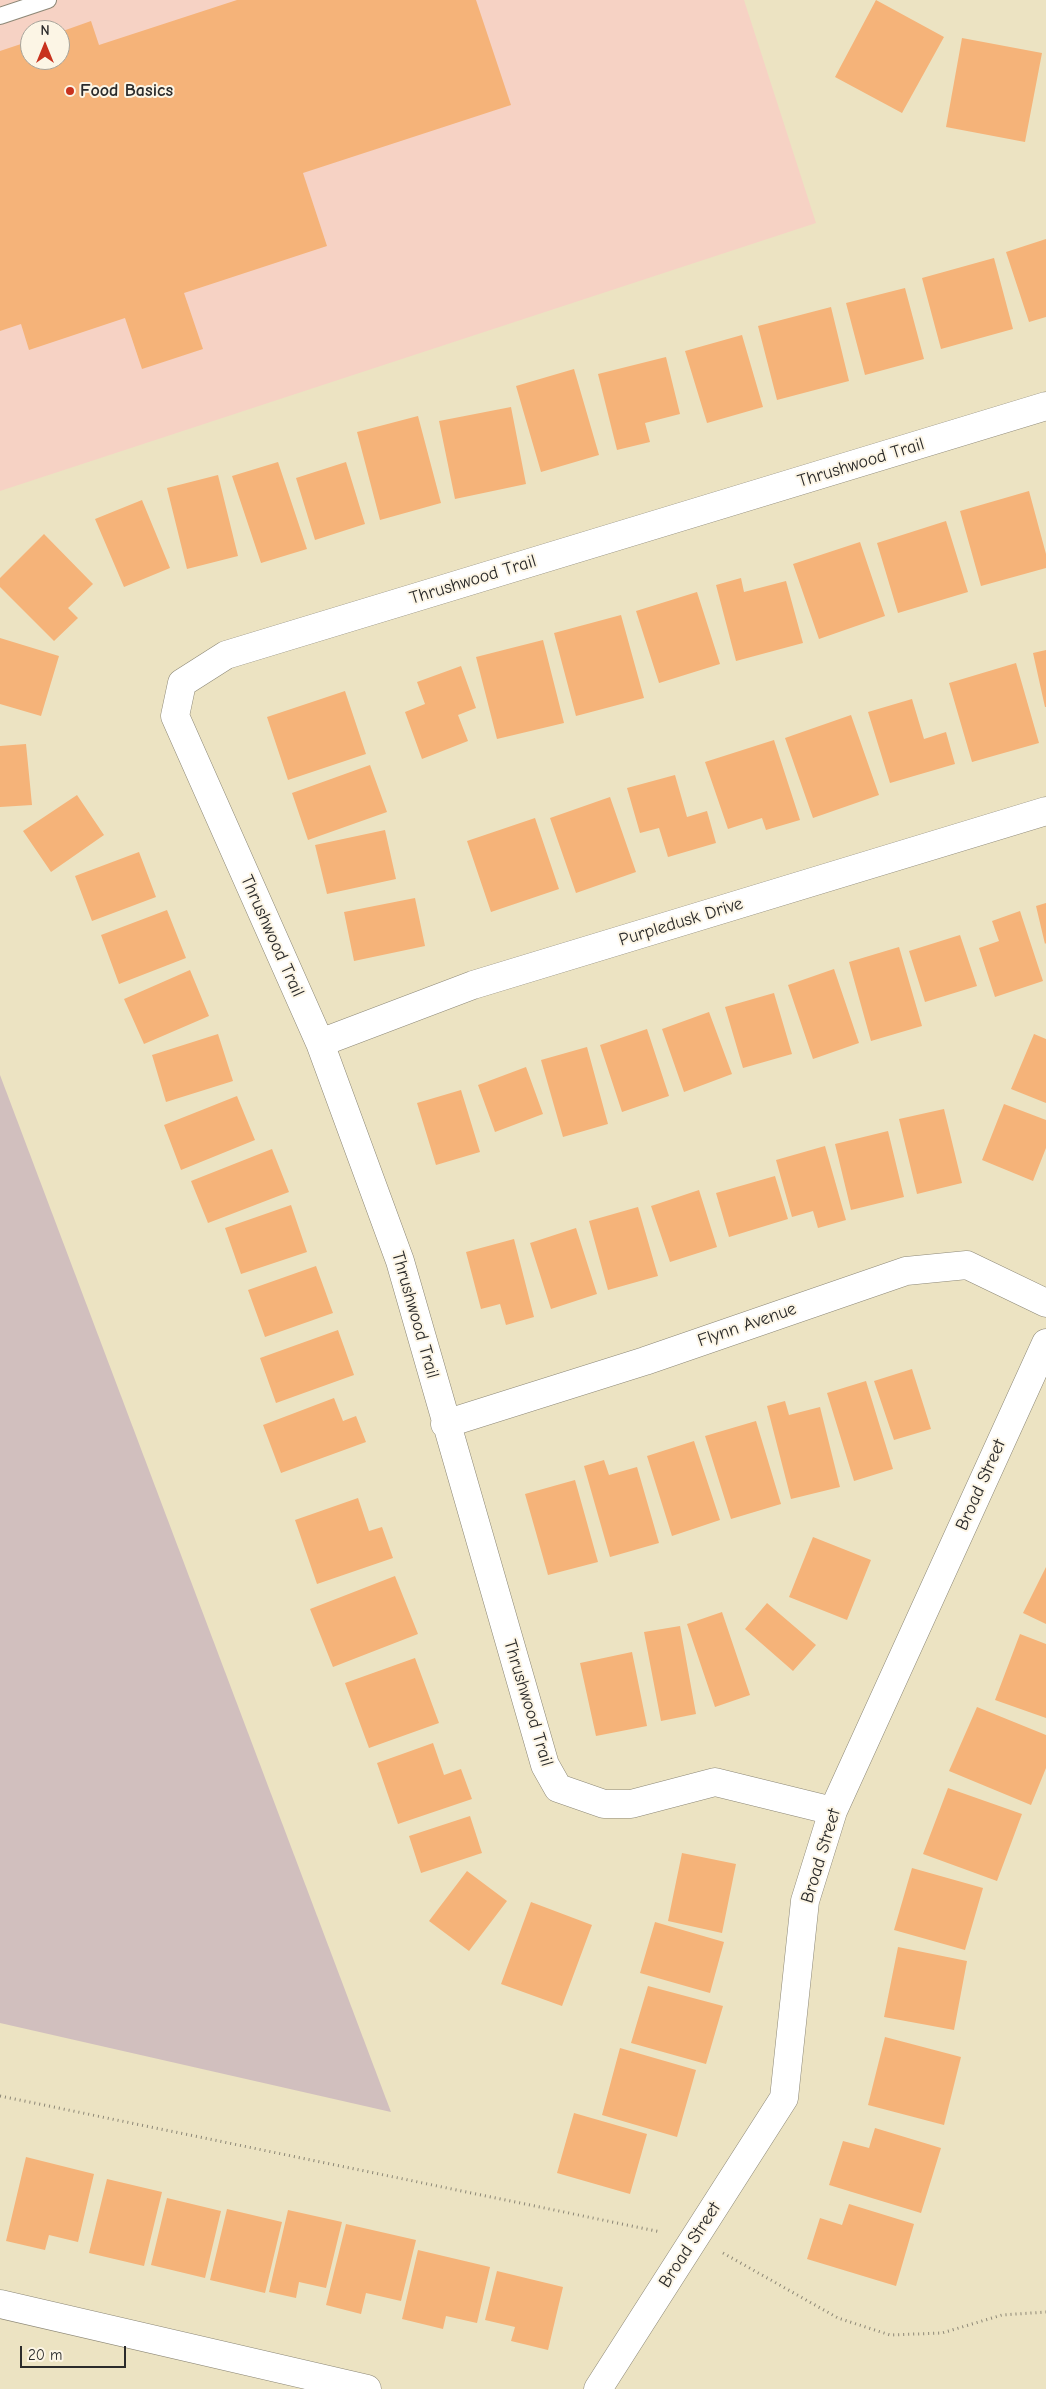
<!DOCTYPE html>
<style>
body{margin:0}
#map{position:relative;width:1046px;height:2389px;overflow:hidden;background:#ece3c2;font-family:"Comic Neue",sans-serif}
canvas{display:block}
.north{position:absolute;left:20px;top:20px;width:50px;height:50px;box-sizing:border-box;background:#fcf5e5;border:1px solid #a8a49b;border-radius:50%;rotate:0deg;font-size:14px;font-weight:700;line-height:20px;text-align:center;color:#2b2b2b}
.north::after{content:'';display:block;margin:auto;width:18px;height:22px;background:#c8321e;clip-path:polygon(50% 0,100% 100%,50% 72%,0 100%)}
.scale{position:absolute;left:20px;top:2346px;width:106px;height:22px;box-sizing:border-box;border:2px solid #2b2b2b;border-top:0;padding-left:6px;font-size:15px;line-height:18px;white-space:nowrap;color:#2b2b2b;-webkit-text-stroke:4px #fcf5e5;paint-order:stroke}
</style>
<div id="map">
<canvas width="1046" height="2389"></canvas>
<div class="north">N</div>
<div class="scale">20 m</div>
</div>
<script>
const c = document.querySelector('canvas').getContext('2d');
c.lineJoin = 'round';
function paint(path, color) { c.fillStyle = color; c.fill(path, 'evenodd'); }
const poly = rows => new Path2D(rows.map(r => 'M' + r).join(''));
function trace(path, color, width, dash) { c.strokeStyle = color; c.lineWidth = width; c.lineCap = dash ? 'butt' : 'round'; c.setLineDash(dash || []); c.stroke(path); }
function drawText(font, color, halo, rows, align = 'center') {
  c.font = font + ' "Comic Neue",sans-serif'; c.lineWidth = 4; c.setLineDash([]); c.textBaseline = 'middle'; c.strokeStyle = halo; c.fillStyle = color; for (const [text, x, y, turn = 0] of rows) {
    c.save(); c.translate(x, y); c.rotate((+turn || 0) * Math.PI / 180); c.textAlign = isNaN(turn) ? turn : align; if (halo) c.strokeText(text, 0, 0); c.fillText(text, 0, 0); c.restore();
  }
}
const built = poly([
 [0,0,744,0,816,223,0,491],
 [30,30,60,30,60,60,30,60]
]);
const industrial = poly([
 [0,1075,391,2112,0,2023]
]);
const building = poly([
 [237,0,476,0,511,105,303,173,327,246,184,293,203,349,142,369,125,318,29,350,21,324,0,331,0,51,30,41,30,60,60,60,60,32,91,21,99,45],
 [876,0,944,37,902,113,835,77],
 [962,38,1042,53,1025,142,946,127],
 [1046,239,1046,317,1029,322,1006,252],
 [994,258,1013,329,941,349,922,278],
 [905,288,924,359,865,375,846,303],
 [831,307,849,381,777,400,758,326],
 [742,335,763,407,707,423,685,351],
 [666,357,680,414,645,423,650,442,617,450,598,374],
 [574,369,599,455,541,472,516,386],
 [511,407,526,484,455,499,439,421],
 [418,416,441,503,380,520,357,432],
 [278,462,307,549,261,563,232,476],
 [346,462,365,524,315,540,296,478],
 [218,475,238,556,187,569,167,488],
 [1029,491,1046,554,1046,568,981,586,960,511],
 [142,500,170,568,124,587,95,519],
 [946,521,968,592,898,613,877,543],
 [44,534,93,584,68,608,78,618,54,641,0,587,0,578],
 [860,542,885,616,819,639,793,564],
 [741,578,744,592,786,581,803,643,736,661,716,585],
 [697,592,720,664,659,683,636,611],
 [621,615,644,698,576,716,554,633],
 [0,638,59,656,41,716,0,704],
 [543,640,564,723,497,739,476,657],
 [1046,650,1046,707,1045,707,1033,653],
 [1016,663,1039,743,972,762,949,683],
 [461,666,476,708,458,715,468,741,422,759,405,712,425,704,417,682],
 [345,691,366,754,288,780,267,717],
 [912,699,924,739,946,732,955,764,890,783,868,712],
 [851,715,879,795,813,818,785,738],
 [774,740,800,820,766,830,762,818,728,829,705,762],
 [26,744,32,805,0,807,0,746],
 [370,765,387,812,308,840,292,793],
 [675,775,687,817,707,811,716,843,668,857,659,828,640,833,627,788],
 [77,795,104,835,51,872,23,831],
 [610,797,636,872,576,893,550,818],
 [535,818,559,889,491,912,467,841],
 [385,830,396,879,327,894,315,845],
 [139,852,156,897,92,921,75,876],
 [415,898,425,946,354,961,344,912],
 [1046,903,1046,943,1045,944,1036,906],
 [167,910,186,958,119,984,101,935],
 [1020,911,1043,981,995,997,979,948,999,941,992,921],
 [960,935,977,986,925,1002,909,951],
 [899,947,922,1026,871,1041,849,962],
 [834,969,859,1043,813,1059,788,985],
 [190,970,209,1016,144,1044,124,999],
 [774,993,792,1054,743,1068,725,1007],
 [709,1012,732,1074,684,1092,662,1029],
 [647,1029,669,1096,622,1112,600,1045],
 [218,1034,233,1081,166,1102,152,1055],
 [1034,1034,1046,1039,1046,1103,1011,1089],
 [587,1047,608,1124,563,1137,541,1060],
 [526,1067,543,1114,495,1132,478,1085],
 [461,1090,480,1152,436,1165,417,1103],
 [237,1096,255,1140,181,1170,164,1125],
 [1004,1104,1046,1120,1046,1148,1033,1181,982,1160],
 [944,1109,962,1183,917,1194,899,1119],
 [888,1131,904,1197,851,1210,835,1144],
 [825,1146,846,1220,818,1228,813,1211,792,1217,776,1160],
 [272,1149,289,1192,208,1223,191,1181],
 [775,1176,788,1219,729,1237,716,1193],
 [699,1190,717,1247,670,1262,651,1206],
 [291,1205,307,1252,241,1274,225,1228],
 [638,1207,658,1276,608,1290,589,1221],
 [576,1228,597,1294,551,1309,530,1243],
 [514,1239,534,1317,506,1325,500,1304,481,1309,466,1252],
 [316,1266,333,1313,265,1337,248,1290],
 [338,1330,354,1375,276,1403,260,1358],
 [912,1369,931,1429,894,1440,874,1381],
 [866,1381,893,1469,854,1481,827,1393],
 [334,1398,343,1421,356,1416,366,1442,281,1473,263,1425],
 [785,1401,789,1415,820,1407,840,1487,791,1499,767,1406],
 [756,1421,781,1504,731,1519,705,1436],
 [694,1441,720,1520,672,1536,647,1456],
 [604,1460,609,1475,637,1467,659,1543,610,1557,584,1466],
 [575,1480,598,1562,548,1575,525,1494],
 [358,1498,369,1531,382,1527,393,1558,317,1584,295,1520],
 [813,1537,871,1560,847,1620,789,1597],
 [1046,1567,1046,1624,1023,1613],
 [395,1576,418,1634,333,1667,310,1609],
 [767,1603,816,1645,793,1671,745,1629],
 [722,1612,750,1695,715,1707,687,1624],
 [680,1626,696,1714,661,1721,644,1632],
 [1020,1634,1046,1644,1046,1718,995,1700],
 [632,1652,647,1726,596,1736,580,1663],
 [415,1658,439,1723,369,1748,345,1683],
 [977,1707,1046,1735,1046,1768,1031,1805,949,1771],
 [433,1743,444,1775,461,1769,472,1799,398,1824,377,1763],
 [948,1788,1022,1814,997,1881,923,1854],
 [470,1816,482,1853,421,1873,409,1836],
 [682,1853,736,1864,722,1933,668,1921],
 [912,1868,983,1888,965,1950,894,1930],
 [467,1871,507,1901,469,1951,429,1921],
 [531,1902,592,1925,562,2006,501,1984],
 [655,1922,724,1942,710,1993,640,1973],
 [898,1947,967,1961,954,2030,884,2017],
 [648,1986,723,2006,706,2064,631,2043],
 [885,2037,961,2057,944,2125,868,2105],
 [620,2048,696,2070,677,2137,602,2115],
 [574,2113,647,2134,630,2194,557,2173],
 [875,2128,941,2148,921,2213,829,2185,843,2141,869,2148],
 [26,2157,94,2174,78,2242,49,2235,45,2250,6,2241],
 [107,2179,162,2192,144,2266,89,2253],
 [167,2198,221,2211,205,2278,151,2265],
 [849,2204,914,2224,896,2286,807,2259,820,2218,842,2225],
 [227,2209,282,2222,265,2293,210,2280],
 [288,2210,342,2222,326,2288,299,2282,296,2298,269,2292],
 [346,2224,416,2240,401,2301,366,2293,361,2314,326,2305],
 [418,2250,490,2267,477,2323,446,2316,443,2329,402,2319],
 [497,2271,563,2287,548,2350,511,2341,515,2327,485,2320]
]);
const path = poly([
 [0,2096,661,2232],
 [723,2253,838,2318,890,2335,942,2333,1002,2315,1046,2312]
]);
const lane = poly([
 [0,16,48,0]
]);
const street = poly([
 [320,1043,473,985,1046,811],
 [445,1424,645,1361,906,1271,967,1265,1046,1303],
 [833,1811,715,1782,631,1804,604,1804,558,1788,545,1765,400,1261,320,1043,175,716,182,683,226,655,1046,406],
 [0,2304,367,2389],
 [598,2389,784,2098,805,1901,833,1811,1046,1343]
]);
const markers = [
 [70,91,5,"#c8321e"]
];
const poiNames = [
 ["Food Basics",80,91]
];
const streetNames = [
 ["Thrushwood Trail",861,463,-17],
 ["Thrushwood Trail",473,580,-17],
 ["Purpledusk Drive",681,922,-17],
 ["Thrushwood Trail",272,936,66],
 ["Thrushwood Trail",415,1315,74],
 ["Flynn Avenue",747,1325,-19],
 ["Broad Street",981,1485,-66],
 ["Thrushwood Trail",528,1703,73],
 ["Broad Street",821,1856,-73],
 ["Broad Street",690,2245,-57]
];
paint(built, '#f6d2c4');
paint(industrial, '#d1bfbe');
paint(building, '#f5b379');
trace(lane, '#8c8776', 18);
trace(street, '#8c8776', 29);
trace(path, '#8c8776', 3, [1, 4]);
trace(lane, '#fff', 16);
trace(street, '#fff', 28);
for (const [x, y, r, color] of markers) { const dot = new Path2D(); dot.arc(x, y, r, 0, 2 * Math.PI); c.fillStyle = color; c.fill(dot); trace(dot, '#fcf5e5', 2); }
drawText('bold 18px', '#2b2b2b', '#fcf5e5', poiNames, 'left');
drawText('18px', '#2b2b2b', '#fcf5e5', streetNames);
</script>
